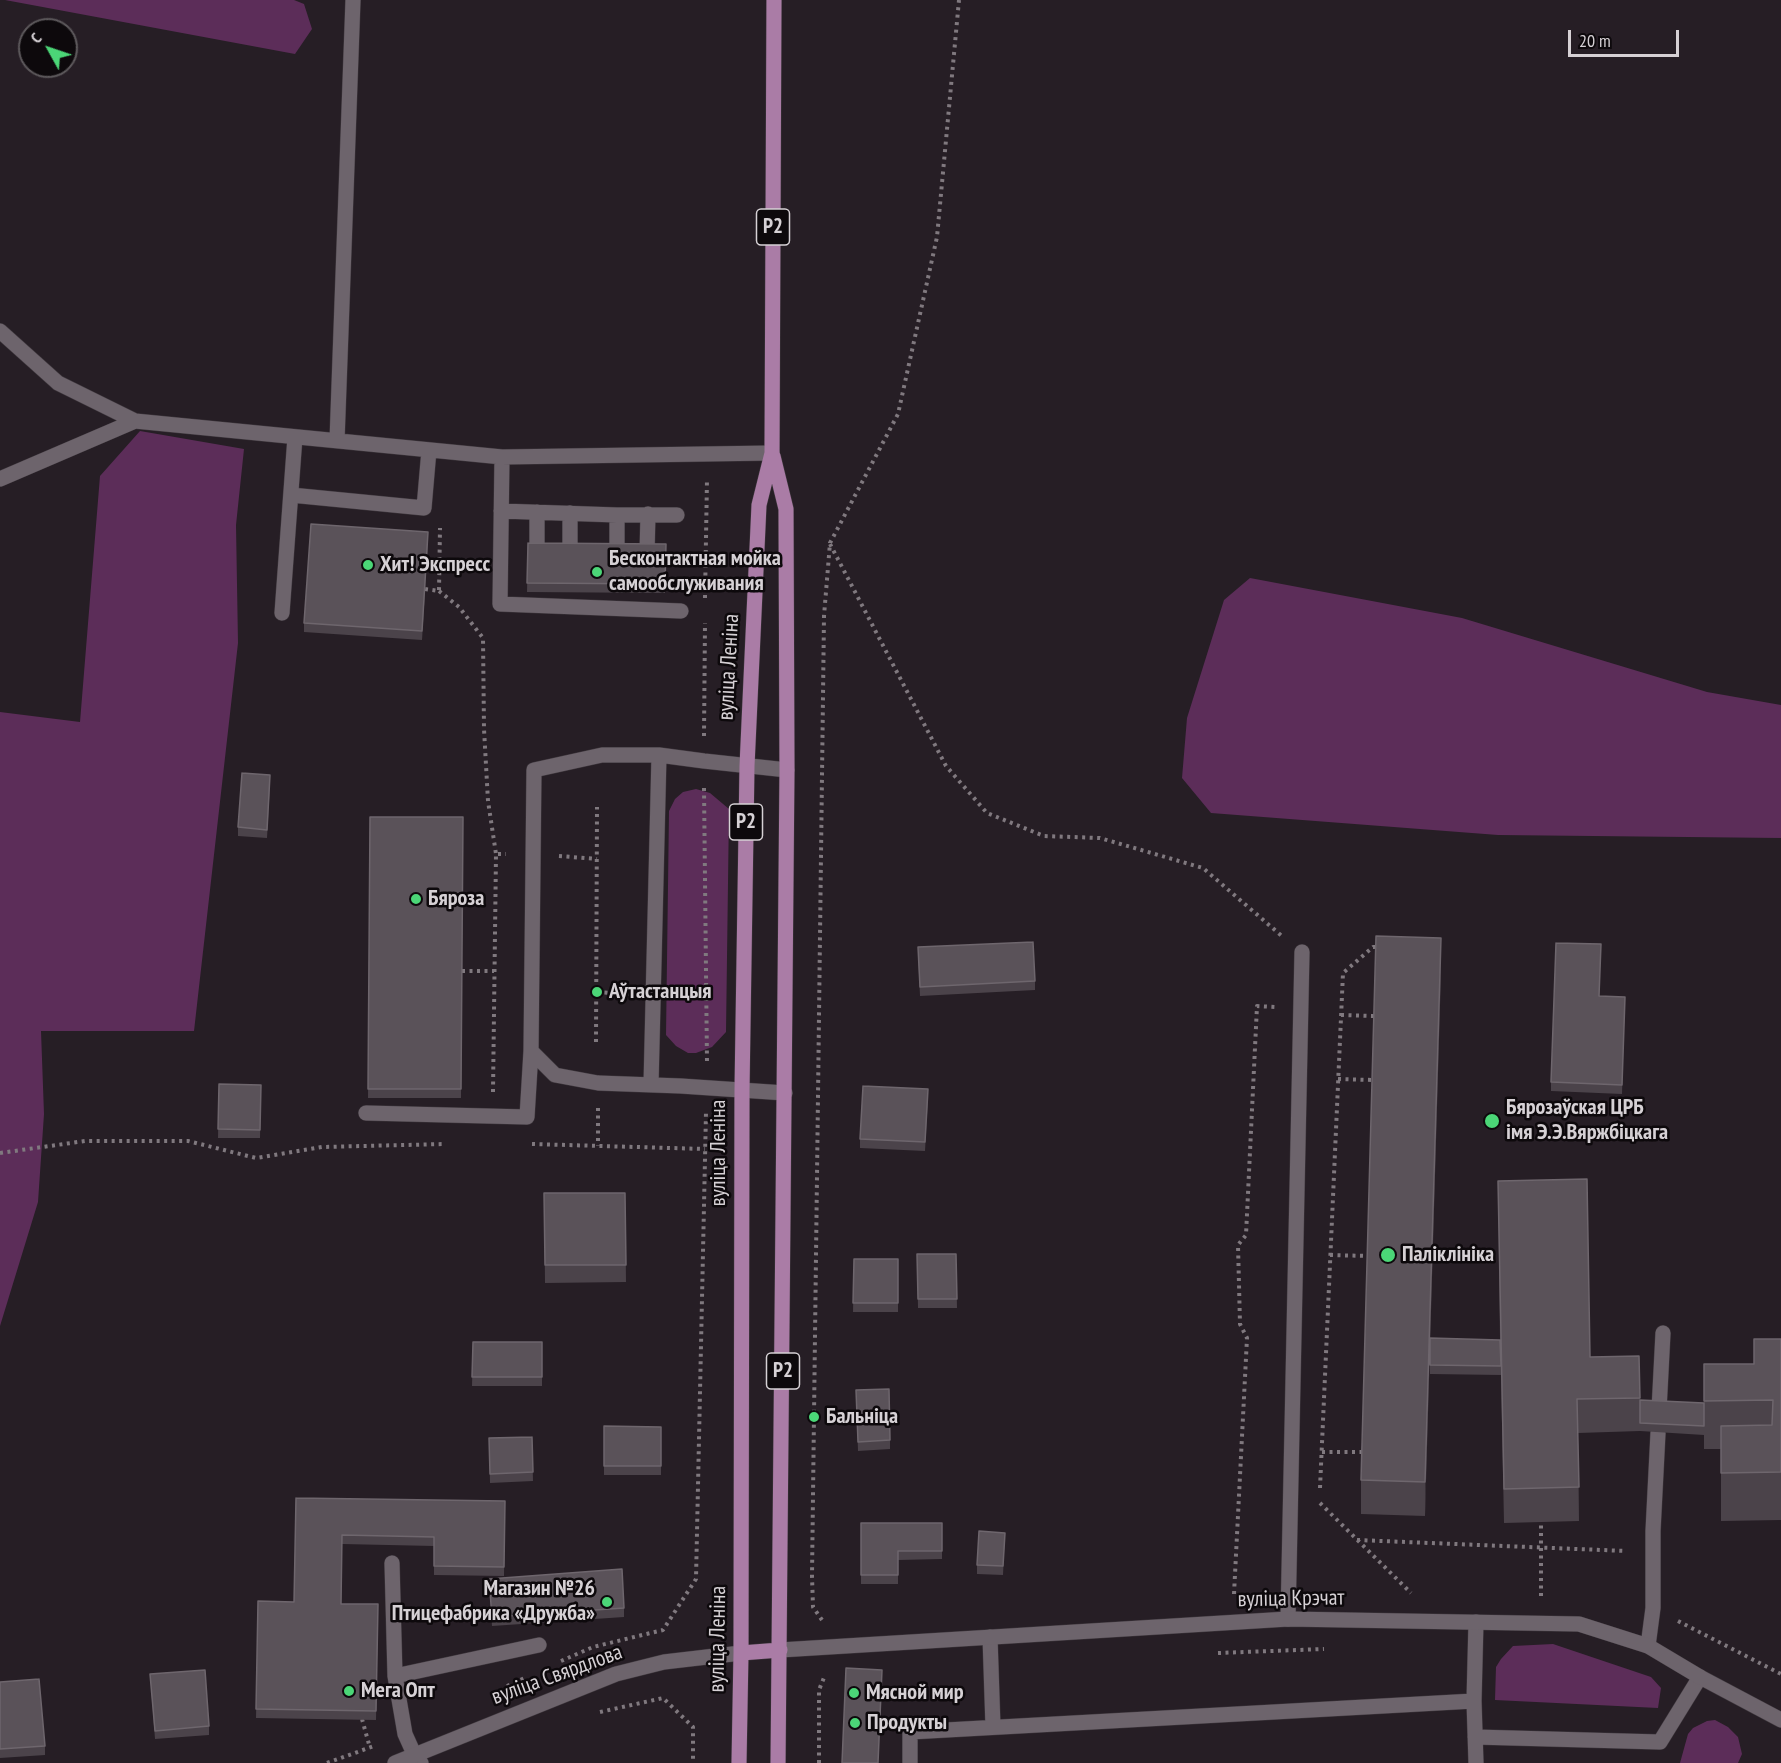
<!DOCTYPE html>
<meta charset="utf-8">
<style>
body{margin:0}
#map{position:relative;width:1781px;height:1763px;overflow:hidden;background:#261e25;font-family:"PT Sans Narrow",sans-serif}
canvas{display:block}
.north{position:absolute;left:18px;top:18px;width:60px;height:60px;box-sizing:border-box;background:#0d090c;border:2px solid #5d595c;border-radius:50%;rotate:310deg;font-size:16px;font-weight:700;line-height:24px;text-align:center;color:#d6d1d5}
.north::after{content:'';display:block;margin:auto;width:21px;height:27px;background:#4bd677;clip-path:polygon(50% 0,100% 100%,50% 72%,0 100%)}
.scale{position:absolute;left:1568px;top:30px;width:111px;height:27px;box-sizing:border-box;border:3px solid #d6d1d5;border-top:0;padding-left:8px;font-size:18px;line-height:21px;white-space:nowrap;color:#d6d1d5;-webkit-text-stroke:4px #0d090c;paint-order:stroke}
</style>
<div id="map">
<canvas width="1781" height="1763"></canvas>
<div class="north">С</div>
<div class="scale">20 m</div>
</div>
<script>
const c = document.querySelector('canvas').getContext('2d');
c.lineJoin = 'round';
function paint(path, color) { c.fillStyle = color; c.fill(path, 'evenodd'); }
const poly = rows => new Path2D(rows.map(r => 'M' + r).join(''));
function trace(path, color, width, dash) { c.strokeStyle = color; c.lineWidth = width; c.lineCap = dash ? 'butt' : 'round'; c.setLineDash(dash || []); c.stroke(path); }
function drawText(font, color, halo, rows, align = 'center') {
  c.font = font + ' "PT Sans Narrow",sans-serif'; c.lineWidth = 5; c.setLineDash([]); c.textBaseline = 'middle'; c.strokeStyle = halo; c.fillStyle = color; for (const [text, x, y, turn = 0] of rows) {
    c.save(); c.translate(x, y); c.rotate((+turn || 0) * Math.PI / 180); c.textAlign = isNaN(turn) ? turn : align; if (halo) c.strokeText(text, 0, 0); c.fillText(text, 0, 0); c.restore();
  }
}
const green = poly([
 [5,0,294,0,304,4,312,29,295,54],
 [140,431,244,449,236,525,238,643,194,1031,41,1031,44,1114,38,1202,0,1326,0,712,80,722,100,476],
 [1250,578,1462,618,1707,692,1781,705,1781,838,1498,835,1211,813,1182,778,1187,718,1224,600],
 [696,789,710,793,729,809,726,1032,712,1047,696,1053,688,1053,676,1046,666,1035,669,811,675,799,683,792],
 [1553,1644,1651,1677,1661,1688,1658,1708,1495,1700,1496,1667,1501,1659,1513,1646],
 [1715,1720,1728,1727,1738,1737,1742,1754,1738,1763,1680,1763,1688,1734,1693,1728,1707,1721]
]);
const path = poly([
 [830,544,946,766,987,813,1044,836,1100,838,1203,868,1283,937],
 [425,589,439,591,440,528],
 [439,591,459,607,483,638,484,729,488,801,496,854],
 [705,598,707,479],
 [704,736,705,623],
 [704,788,707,1063],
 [559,856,597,859],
 [462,971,494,971],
 [597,992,629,994],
 [1341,1015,1375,1016],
 [596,1042,597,807],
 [1338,1079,1373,1080],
 [493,1092,496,854,506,854],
 [598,1108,598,1146],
 [532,1144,705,1149],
 [0,1153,85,1141,188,1141,256,1158,322,1147,445,1144],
 [1330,1255,1368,1256],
 [1322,1452,1363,1452],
 [1320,1488,1343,973,1373,947,1380,947],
 [1320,1503,1411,1593],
 [1357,1540,1626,1551],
 [1234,1594,1247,1338,1240,1324,1238,1245,1246,1235,1257,1006,1275,1007],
 [1541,1596,1541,1522],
 [822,1620,813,1607,812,1576,824,616,830,543,898,414,937,237,959,0],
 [1678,1621,1781,1674],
 [1218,1653,1324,1649],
 [561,1661,593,1647,663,1630,696,1579,706,1112],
 [507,1686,527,1677],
 [600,1712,663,1698,693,1727,693,1763],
 [362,1719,370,1748],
 [327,1763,374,1746],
 [819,1763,819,1690,825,1675]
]);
const service = poly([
 [0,331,58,383,135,421],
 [337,441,353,0],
 [502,457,500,604,681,611],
 [0,479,135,421,502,457,772,453],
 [291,495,424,508,429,450],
 [501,511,617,515,677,515],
 [570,513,570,552],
 [617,515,617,552],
 [537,552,537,512],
 [647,553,648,514],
 [282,613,295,437],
 [651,1085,659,755],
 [785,1093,681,1086,598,1083,555,1075,531,1051,534,770,602,755,659,755,704,761,787,770],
 [366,1113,527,1117,531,1051],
 [1659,1410,1663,1333],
 [392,1563,395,1676],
 [1288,1619,1302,952],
 [1476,1622,1474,1701,1476,1763],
 [990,1637,993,1727],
 [1648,1646,1653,1608,1653,1531,1658,1433],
 [1475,1737,1660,1742,1700,1677],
 [421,1763,414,1754,405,1734,395,1676,539,1645],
 [910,1763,910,1732,1474,1701]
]);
const minor = poly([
 [780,1650,1288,1619,1579,1624,1648,1646,1700,1677,1781,1720]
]);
const secondary = poly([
 [395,1763,616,1674,664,1662,741,1653]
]);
const primary = poly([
 [773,456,786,509,787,770,778,1763],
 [741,1653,780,1650],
 [739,1763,741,1653,742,1090,747,766,759,505,772,453,774,0]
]);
const wall = poly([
 [428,541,422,640,304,632,304,623],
 [528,543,666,544,665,593,527,592],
 [270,784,267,838,238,836,238,827],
 [370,817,463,817,461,1098,368,1098],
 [918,955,1035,981,1035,990,920,996],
 [1441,972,1425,1516,1361,1514,1361,1480],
 [1599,996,1625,997,1622,1094,1551,1091,1551,1082],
 [219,1084,261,1085,260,1138,218,1138],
 [928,1098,925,1151,860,1148,860,1139],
 [1498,1181,1590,1357,1639,1356,1640,1400,1704,1403,1704,1364,1754,1364,1781,1339,1781,1520,1721,1521,1721,1449,1704,1449,1704,1435,1640,1431,1578,1433,1579,1521,1504,1523,1501,1375,1430,1374,1430,1338,1500,1340],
 [544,1193,625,1193,626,1282,545,1283],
 [917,1254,956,1254,957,1308,918,1308],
 [854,1259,898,1259,898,1312,853,1312],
 [473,1342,542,1342,542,1386,472,1386],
 [856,1390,890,1440,890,1449,858,1451],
 [604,1426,661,1427,661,1475,604,1475],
 [532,1437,533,1481,490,1483,489,1438],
 [296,1498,505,1501,504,1576,434,1575,434,1546,342,1544,341,1604,378,1604,376,1720,256,1718,258,1601,294,1602],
 [861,1523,942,1523,942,1559,898,1560,898,1584,861,1584],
 [1005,1533,1003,1575,977,1574,977,1565],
 [489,1579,624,1608,624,1617,492,1626],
 [150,1674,209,1726,209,1735,155,1739],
 [0,1682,45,1746,45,1755,0,1758]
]);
const shadedWall = poly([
 [428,532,428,541,422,640,422,631],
 [1441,938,1441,972,1425,1516,1425,1482]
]);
const building = poly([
 [311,524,428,532,422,631,304,623,311,524],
 [528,543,666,544,665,584,527,583,528,543],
 [242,773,270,775,267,830,238,827,242,773],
 [370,817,463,817,461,1089,368,1089,370,817],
 [1376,936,1441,938,1425,1482,1361,1480,1376,936],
 [1033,942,1035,981,920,987,918,947,1033,942],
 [1556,943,1601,944,1599,996,1625,997,1622,1085,1551,1082,1556,943],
 [219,1084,261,1085,260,1130,218,1129,219,1084],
 [863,1086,928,1089,925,1142,860,1139,863,1086],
 [1587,1179,1590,1357,1639,1356,1640,1398,1577,1399,1579,1487,1504,1489,1498,1181,1587,1179],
 [544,1193,625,1193,626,1265,545,1265,544,1193],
 [917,1254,956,1254,957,1299,918,1299,917,1254],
 [854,1259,898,1259,898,1303,853,1303,854,1259],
 [1430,1338,1500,1340,1501,1366,1430,1365,1430,1338],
 [1754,1339,1781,1339,1781,1472,1721,1473,1721,1426,1772,1425,1773,1400,1704,1401,1704,1364,1754,1364,1754,1339],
 [473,1342,542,1342,542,1377,472,1377,473,1342],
 [889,1389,890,1440,858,1442,856,1390,889,1389],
 [1640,1400,1704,1403,1704,1426,1640,1423,1640,1400],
 [604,1426,661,1427,661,1466,604,1466,604,1426],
 [532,1437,533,1472,490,1474,489,1438,532,1437],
 [296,1498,505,1501,504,1567,434,1566,434,1537,342,1535,341,1604,378,1604,376,1711,256,1709,258,1601,294,1602,296,1498],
 [861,1523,942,1523,942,1551,898,1551,898,1575,861,1575,861,1523],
 [979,1531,1005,1533,1003,1566,977,1565,979,1531],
 [622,1569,624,1608,492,1617,489,1579,622,1569],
 [846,1668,882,1670,878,1763,842,1763,846,1668],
 [205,1670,209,1726,155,1731,150,1674,205,1670],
 [39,1679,45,1746,0,1749,0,1682,39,1679]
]);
const markers = [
 [368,565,6,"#4bd677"],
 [597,572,6,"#4bd677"],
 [416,899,6,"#4bd677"],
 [597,992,6,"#4bd677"],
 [1492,1121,8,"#4bd677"],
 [1388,1255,8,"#4bd677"],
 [814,1417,6,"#4bd677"],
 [607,1602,6,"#4bd677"],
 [349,1691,6,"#4bd677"],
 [854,1693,6,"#4bd677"],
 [855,1723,6,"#4bd677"]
];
const shields = [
 [773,227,33],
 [746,822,33],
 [783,1371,33]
];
const shieldNames = [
 ["Р2",773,227],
 ["Р2",746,822],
 ["Р2",783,1371]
];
const poiNames = [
 ["Бесконтактная мойка",609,559],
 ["самообслуживания",609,584],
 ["Хит! Экспресс",380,565],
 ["Бяроза",428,899],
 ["Аўтастанцыя",609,992],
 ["Бярозаўская ЦРБ",1506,1108],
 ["імя Э.Э.Вяржбіцкага",1506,1133],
 ["Паліклініка",1402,1255],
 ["Бальніца",826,1417],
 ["Магазин №26",595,1589,"right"],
 ["Птицефабрика «Дружба»",595,1614,"right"],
 ["Мега Опт",361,1691],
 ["Мясной мир",866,1693],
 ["Продукты",867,1723]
];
const streetNames = [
 ["вуліца Леніна",729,667,-87],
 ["вуліца Леніна",719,1153,-90],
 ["вуліца Крэчат",1291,1599,-1],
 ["вуліца Леніна",718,1639,-89],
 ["вуліца Свярдлова",557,1675,-20]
];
paint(green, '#5c2d59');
trace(service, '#3f383e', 16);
trace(minor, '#3f383e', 16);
trace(secondary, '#3f383e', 16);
trace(primary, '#3f383e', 16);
trace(path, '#80797f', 4, [3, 4.5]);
trace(service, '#6d646c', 15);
trace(minor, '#6d646c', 15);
trace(secondary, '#6d646c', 15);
trace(primary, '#aa7ca6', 15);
paint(wall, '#4b434a');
paint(shadedWall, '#362e35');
paint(building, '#5a5259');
trace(building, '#6e666d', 1.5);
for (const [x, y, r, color] of markers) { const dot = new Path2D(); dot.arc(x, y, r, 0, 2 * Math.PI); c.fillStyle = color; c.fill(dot); trace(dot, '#0d090c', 2); }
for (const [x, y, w] of shields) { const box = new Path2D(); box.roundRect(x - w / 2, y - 18, w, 36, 4.5); c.fillStyle = '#0d090c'; c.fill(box); trace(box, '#d6d1d5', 1.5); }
drawText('bold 21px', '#d6d1d5', null, shieldNames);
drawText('bold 22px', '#d6d1d5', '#0d090c', poiNames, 'left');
drawText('22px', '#d6d1d5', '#0d090c', streetNames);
</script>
